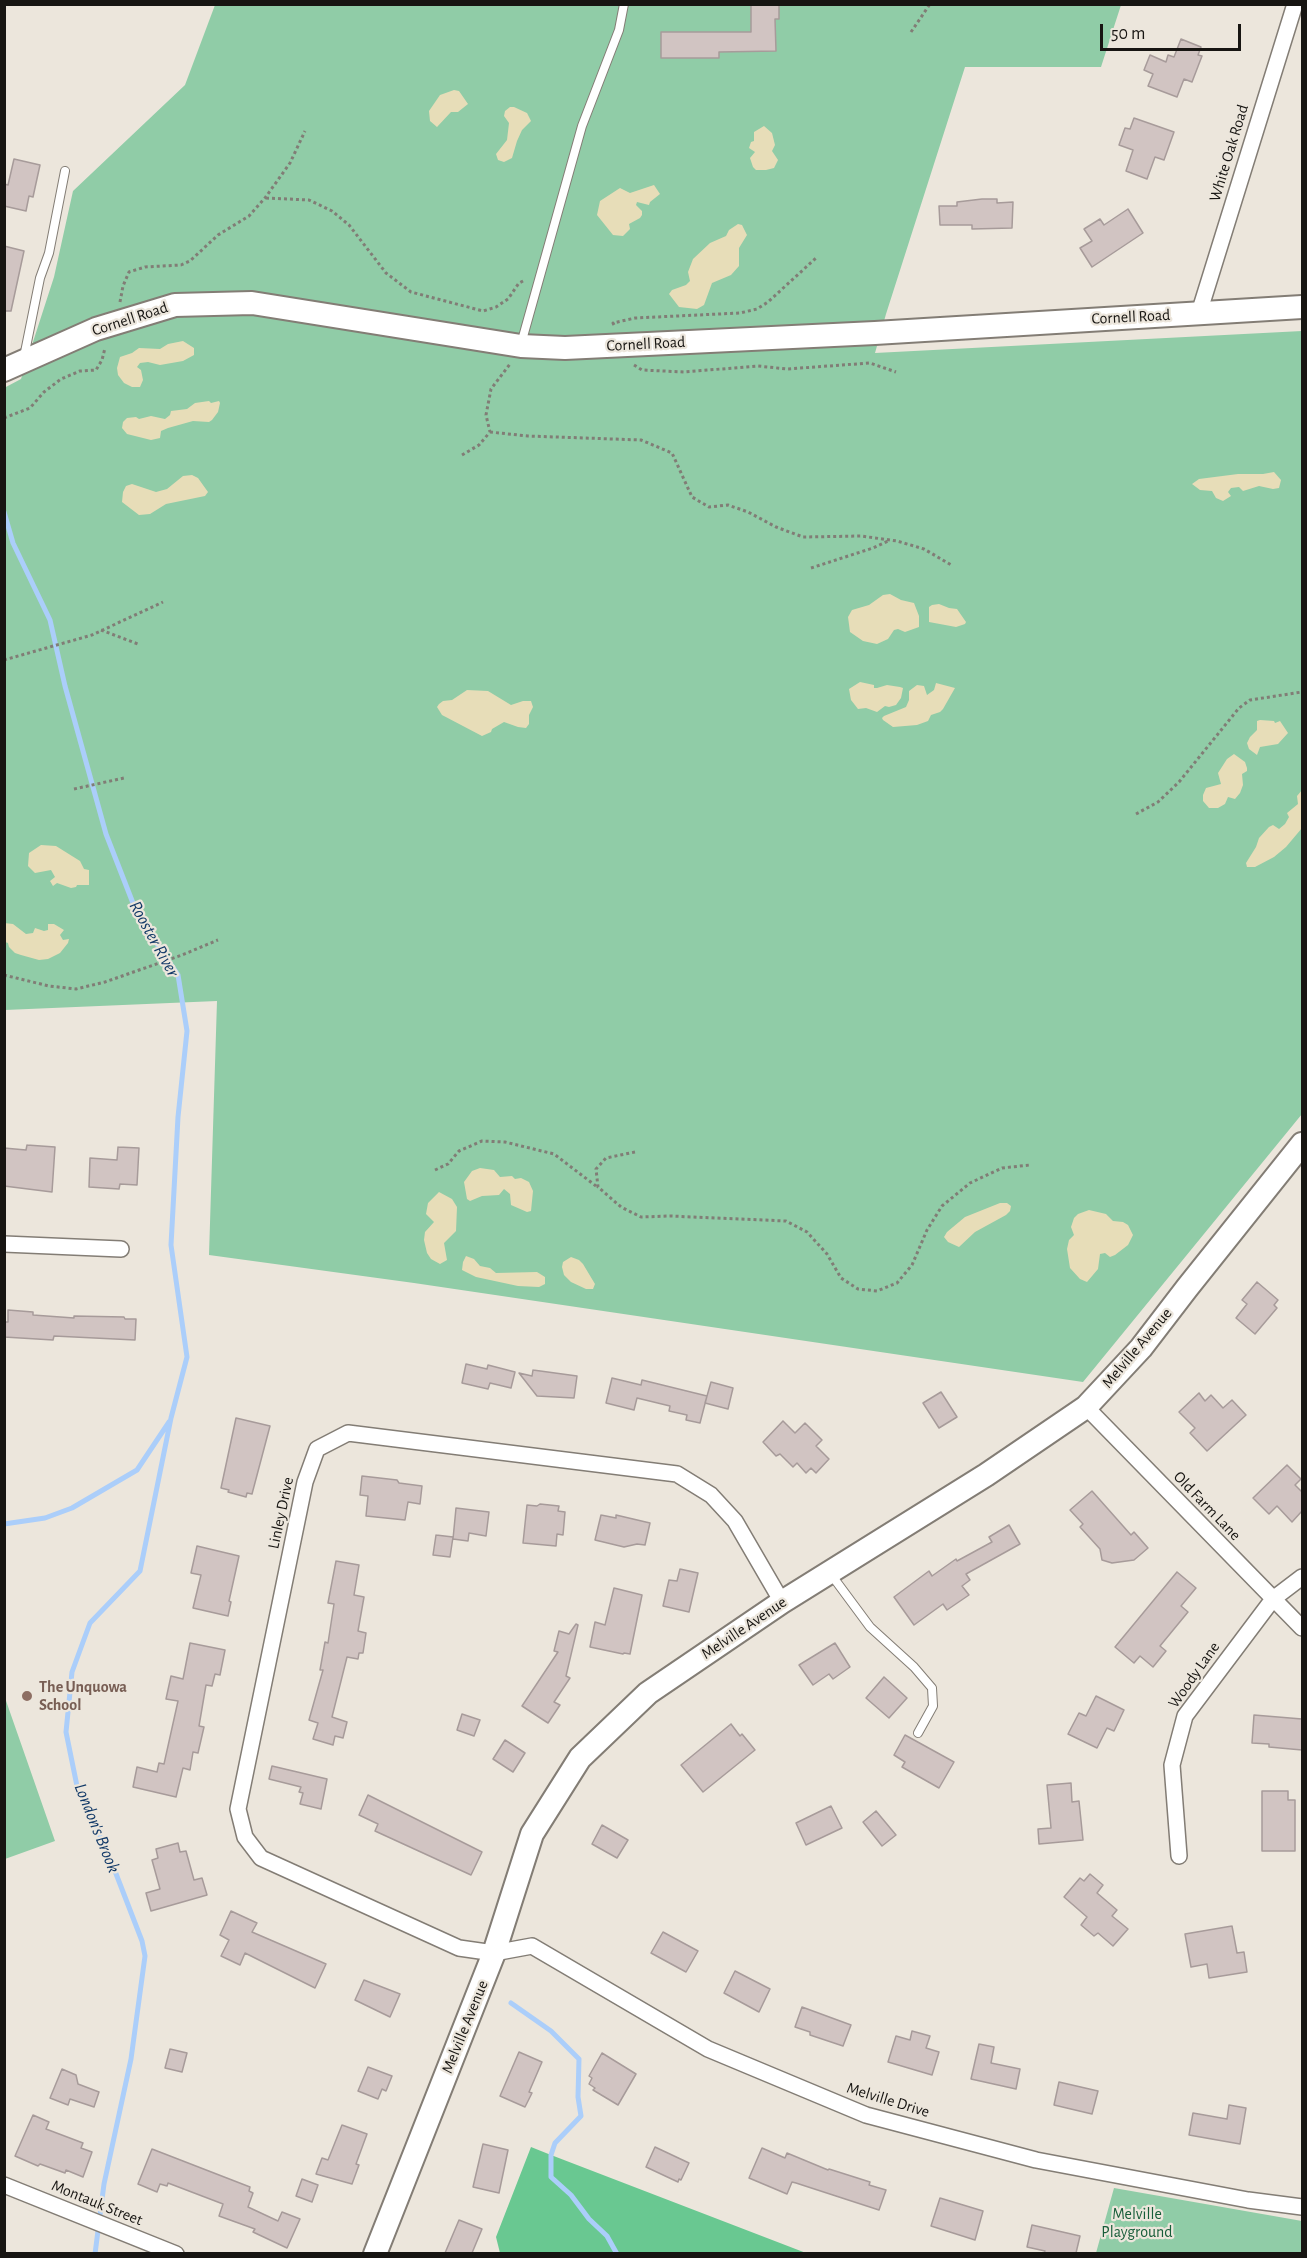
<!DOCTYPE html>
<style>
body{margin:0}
#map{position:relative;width:1307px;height:2258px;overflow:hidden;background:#ece6dc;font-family:"Alegreya Sans",sans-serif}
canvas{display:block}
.frame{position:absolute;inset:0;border:6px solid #171512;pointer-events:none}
.scale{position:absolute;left:1100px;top:24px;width:141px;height:27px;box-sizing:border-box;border:3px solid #171512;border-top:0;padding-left:8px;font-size:18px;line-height:21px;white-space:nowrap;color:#171512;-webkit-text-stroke:4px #ece6dc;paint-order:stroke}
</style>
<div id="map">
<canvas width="1307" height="2258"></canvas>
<div class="frame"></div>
<div class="scale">50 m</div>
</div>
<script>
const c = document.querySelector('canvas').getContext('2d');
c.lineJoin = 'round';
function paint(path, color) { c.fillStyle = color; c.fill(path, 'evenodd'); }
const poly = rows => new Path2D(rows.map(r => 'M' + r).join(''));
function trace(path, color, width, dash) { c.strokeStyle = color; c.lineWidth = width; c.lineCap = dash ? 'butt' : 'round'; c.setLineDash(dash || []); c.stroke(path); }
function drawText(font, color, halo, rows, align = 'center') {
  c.font = font + ' "Alegreya Sans",sans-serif'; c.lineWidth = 4.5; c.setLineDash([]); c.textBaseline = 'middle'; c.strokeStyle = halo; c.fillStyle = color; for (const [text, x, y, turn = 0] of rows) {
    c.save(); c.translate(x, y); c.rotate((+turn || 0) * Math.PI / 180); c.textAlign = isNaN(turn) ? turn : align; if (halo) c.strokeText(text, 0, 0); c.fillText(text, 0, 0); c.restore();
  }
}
const green = poly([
 [215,5,1121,5,1101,67,965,67,886,314,875,353,1302,331,1302,1114,1083,1382,414,1283,209,1255,217,1001,5,1010,4,388,21,379,54,277,73,191,185,85],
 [4,1695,55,1841,5,1859,4,1859],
 [1114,2188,1302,2221,1302,2253,1096,2253]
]);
const forest = poly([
 [531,2147,551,2155,806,2253,500,2253,496,2237]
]);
const sand = poly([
 [454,90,459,91,468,104,458,112,451,112,437,127,430,121,429,111,440,95],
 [510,107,514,107,527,113,531,121,522,130,517,141,512,158,504,162,498,160,496,154,507,140,509,123,504,116,505,111],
 [764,126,772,133,775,145,772,151,778,160,774,168,766,170,756,170,753,167,750,158,755,152,749,148,751,142,754,141,754,132],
 [654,185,660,194,650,202,649,205,637,202,636,205,642,211,642,215,640,218,629,224,630,229,623,236,613,235,597,215,600,201,620,188,630,193],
 [738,224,742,225,747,235,739,248,739,266,731,275,712,283,704,305,697,309,679,307,669,294,672,290,686,285,690,281,688,272,693,259,710,243,726,236,729,230],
 [183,341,194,348,194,355,183,361,160,365,148,362,140,363,137,367,141,370,143,380,140,387,132,387,124,383,118,375,117,368,120,357,132,353,139,348,160,349,168,344],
 [209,401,211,403,219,401,220,403,218,412,212,420,209,422,193,421,168,428,161,431,160,438,151,440,127,434,122,428,123,422,127,418,136,417,139,419,151,416,165,419,170,415,171,411,187,409,195,403],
 [1274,472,1281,480,1279,488,1273,489,1259,486,1243,491,1239,487,1231,488,1228,492,1231,496,1223,501,1216,498,1212,491,1200,490,1192,484,1199,479,1238,474,1263,474],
 [192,475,198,478,208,492,205,496,166,504,150,514,139,515,122,502,123,492,126,486,132,484,156,492,167,489,183,476],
 [890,594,901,600,914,603,919,616,919,627,905,632,898,629,894,630,888,639,877,644,863,641,850,632,848,617,852,610,869,605,883,595],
 [939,604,949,608,957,609,966,622,965,624,956,627,929,622,929,607,932,605],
 [860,682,874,685,874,688,877,688,887,685,900,687,903,688,901,698,896,705,889,707,885,706,877,712,866,708,858,709,851,700,849,689],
 [936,683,955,688,943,709,940,712,931,715,928,721,917,725,893,727,883,720,882,718,884,716,906,707,909,700,909,691,917,685,924,686,927,695,934,690],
 [467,690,488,691,511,705,523,701,531,701,533,707,529,715,529,724,526,728,518,727,504,722,492,729,491,732,482,736,442,715,437,707,439,704,443,701,452,700],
 [1260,720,1274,721,1275,723,1280,721,1288,733,1278,744,1260,747,1257,755,1249,749,1247,743,1250,737,1257,730,1257,721],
 [1234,754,1245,762,1247,768,1247,771,1242,774,1243,785,1240,793,1235,799,1228,797,1225,804,1218,808,1209,808,1203,801,1203,795,1206,788,1221,784,1218,773,1227,759],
 [1302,790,1302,828,1286,847,1274,857,1255,867,1247,867,1246,863,1256,847,1259,838,1269,827,1273,825,1279,829,1285,824,1289,817,1287,813,1298,804,1297,796],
 [41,845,56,846,80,861,84,869,89,870,89,885,77,885,76,887,71,888,57,883,53,886,50,881,55,877,51,870,35,873,28,866,29,853],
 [4,923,13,924,26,934,33,933,35,928,44,931,48,930,48,924,54,924,64,930,60,935,63,940,69,939,68,943,60,953,48,959,39,960,21,955,15,953,9,947,8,943,5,942],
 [480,1168,494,1170,500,1177,512,1176,515,1179,521,1178,529,1182,533,1191,531,1211,527,1212,511,1205,510,1194,504,1189,499,1195,482,1196,470,1201,467,1199,464,1182,472,1171],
 [439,1192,452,1199,457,1207,456,1231,444,1243,447,1260,440,1264,431,1259,427,1253,424,1240,425,1232,434,1222,426,1214,428,1203],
 [1000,1203,1007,1203,1011,1206,1010,1211,1006,1215,975,1232,959,1247,948,1242,944,1237,947,1232,965,1217],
 [1089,1210,1106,1214,1113,1221,1123,1222,1128,1225,1133,1235,1128,1245,1115,1255,1110,1257,1105,1253,1100,1254,1098,1269,1087,1282,1080,1279,1070,1268,1067,1249,1069,1240,1074,1235,1071,1227,1074,1218,1078,1214],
 [466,1256,474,1259,480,1266,490,1268,496,1273,537,1272,545,1277,545,1284,539,1287,518,1286,476,1277,462,1270,463,1262],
 [571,1257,579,1260,583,1264,595,1284,593,1289,586,1289,571,1282,564,1275,562,1267,563,1262]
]);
const stream = poly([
 [4,512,13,543,50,620,65,686,106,834,138,916,178,975,187,1031,178,1117,171,1245,187,1357,171,1418,140,1571,90,1623,72,1672,66,1732,78,1791,108,1853,142,1941,145,1956,131,2059,104,2184,95,2254],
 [4,1524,45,1518,72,1508,137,1470,169,1422],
 [511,2003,551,2031,579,2059,578,2097,581,2116,555,2143,551,2155,551,2177,571,2195,589,2219,607,2236,617,2254]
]);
const building = poly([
 [751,4,779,4,779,19,775,19,776,51,719,52,719,58,661,58,661,32,751,32,751,4],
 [1181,39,1201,47,1198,55,1202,56,1192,82,1184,79,1177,97,1148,86,1153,74,1144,70,1150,55,1166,62,1168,55,1174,57,1181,39],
 [1134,118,1174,132,1164,160,1155,157,1147,179,1126,171,1133,150,1119,145,1125,128,1130,129,1134,118],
 [14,159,40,165,33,197,29,196,26,211,4,206,4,184,8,185,14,159],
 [982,199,997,199,997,203,1013,202,1012,228,972,229,972,225,940,225,939,206,957,206,957,202,982,199],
 [1128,209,1143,233,1092,267,1080,248,1092,241,1084,229,1100,219,1104,225,1128,209],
 [4,246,24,251,11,311,4,311,4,246],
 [27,1145,55,1147,52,1192,4,1186,4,1148,26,1150,27,1145],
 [118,1147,139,1148,137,1185,120,1184,119,1189,89,1187,90,1158,117,1160,118,1147],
 [1257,1282,1278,1300,1274,1305,1277,1308,1255,1334,1236,1318,1247,1304,1242,1300,1257,1282],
 [8,1310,33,1312,33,1315,74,1318,74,1316,124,1317,125,1319,136,1319,135,1340,54,1336,53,1340,4,1337,4,1322,8,1322,8,1310],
 [466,1364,487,1369,488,1365,515,1372,511,1388,490,1383,488,1389,462,1383,466,1364],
 [533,1370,577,1376,574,1398,537,1396,519,1373,532,1376,533,1370],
 [612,1378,641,1385,642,1380,707,1396,700,1423,686,1420,687,1415,669,1411,670,1406,637,1398,634,1410,606,1403,612,1378],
 [711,1382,733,1388,728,1409,705,1403,711,1382],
 [941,1392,957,1417,939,1428,923,1403,941,1392],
 [1199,1393,1205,1401,1211,1395,1223,1408,1232,1400,1246,1415,1207,1451,1190,1433,1195,1428,1179,1412,1199,1393],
 [236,1418,270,1426,252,1494,247,1493,246,1497,228,1492,229,1490,221,1488,236,1418],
 [783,1421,795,1433,805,1423,822,1440,816,1446,829,1459,816,1473,811,1468,806,1473,797,1463,793,1467,780,1454,776,1456,763,1442,783,1421],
 [1287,1465,1301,1479,1295,1485,1302,1492,1302,1511,1292,1522,1277,1506,1269,1514,1253,1498,1287,1465],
 [362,1476,397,1480,399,1483,422,1486,420,1504,408,1502,405,1520,366,1516,368,1496,360,1495,362,1476],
 [1092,1491,1131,1535,1134,1532,1148,1548,1134,1560,1112,1563,1102,1560,1100,1549,1080,1527,1083,1524,1070,1510,1092,1491],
 [540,1504,559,1506,558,1511,565,1512,563,1535,557,1534,556,1546,523,1543,527,1505,537,1506,540,1504],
 [456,1508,489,1512,486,1536,469,1533,468,1541,453,1539,456,1508],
 [601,1515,616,1518,616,1515,650,1523,645,1545,637,1544,624,1547,595,1540,601,1515],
 [1009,1525,1020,1544,966,1574,970,1580,962,1586,969,1595,947,1610,943,1604,914,1625,894,1597,929,1571,932,1576,956,1559,957,1561,992,1542,989,1537,1009,1525],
 [436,1535,453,1537,450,1557,433,1555,436,1535],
 [197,1546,239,1556,229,1601,231,1602,228,1616,193,1608,201,1575,191,1573,197,1546],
 [336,1561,359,1565,354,1595,364,1597,358,1631,366,1633,363,1653,359,1653,358,1659,347,1657,332,1717,347,1722,343,1738,335,1736,333,1745,313,1739,318,1723,309,1720,323,1670,320,1670,325,1642,328,1643,334,1604,328,1603,336,1561],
 [680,1569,698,1573,689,1612,663,1606,669,1580,677,1581,680,1569],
 [1177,1572,1196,1588,1181,1606,1188,1612,1160,1646,1166,1651,1153,1667,1140,1656,1134,1663,1115,1647,1177,1572],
 [614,1588,642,1595,630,1654,624,1653,623,1654,590,1647,595,1622,605,1625,614,1588],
 [576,1624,578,1625,566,1676,570,1678,554,1702,560,1705,548,1723,522,1706,558,1652,554,1651,559,1631,569,1634,576,1624],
 [190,1643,225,1650,220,1675,215,1674,212,1686,206,1685,199,1726,204,1727,198,1753,193,1752,190,1770,183,1768,176,1797,133,1787,137,1767,157,1772,159,1763,164,1764,178,1701,166,1699,171,1676,183,1679,190,1643],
 [835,1643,850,1667,833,1679,829,1674,813,1685,799,1665,835,1643],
 [884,1677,907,1698,889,1718,866,1698,884,1677],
 [1096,1696,1124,1710,1114,1731,1107,1728,1097,1748,1068,1734,1079,1713,1086,1716,1096,1696],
 [462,1714,480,1720,474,1736,457,1730,462,1714],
 [1254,1715,1302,1719,1302,1750,1269,1747,1269,1744,1252,1743,1254,1715],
 [731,1724,740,1736,742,1734,755,1750,703,1792,681,1765,731,1724],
 [905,1735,954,1762,939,1788,902,1767,905,1762,894,1755,905,1735],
 [505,1740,525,1753,513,1772,493,1759,505,1740],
 [272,1766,327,1779,321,1809,300,1804,303,1793,299,1792,301,1787,269,1779,272,1766],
 [1071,1783,1072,1802,1079,1801,1083,1840,1039,1844,1038,1829,1051,1828,1047,1785,1071,1783],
 [1262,1791,1288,1791,1288,1800,1295,1800,1295,1851,1262,1851,1262,1791],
 [368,1795,482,1852,471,1875,375,1831,378,1824,359,1815,368,1795],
 [831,1806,842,1828,806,1845,796,1823,831,1806],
 [876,1811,896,1835,882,1846,863,1822,876,1811],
 [602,1825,628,1840,617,1858,592,1844,602,1825],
 [178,1843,180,1852,186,1851,194,1880,202,1878,207,1895,151,1911,146,1893,160,1889,152,1860,158,1858,156,1849,178,1843],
 [1090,1874,1103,1885,1097,1893,1117,1910,1112,1916,1128,1929,1113,1946,1098,1933,1094,1936,1081,1925,1087,1917,1064,1897,1080,1878,1084,1881,1090,1874],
 [231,1911,257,1923,252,1932,326,1964,315,1988,245,1953,240,1965,221,1956,229,1940,220,1935,231,1911],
 [1232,1926,1237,1953,1244,1952,1247,1972,1209,1978,1207,1964,1191,1967,1185,1934,1232,1926],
 [663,1932,698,1951,686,1972,651,1953,663,1932],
 [735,1971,770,1989,759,2012,724,1993,735,1971],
 [364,1980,400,1994,390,2017,355,2000,364,1980],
 [802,2007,851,2025,843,2046,810,2035,810,2032,795,2027,802,2007],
 [912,2031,930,2036,926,2048,939,2052,932,2075,888,2062,896,2036,910,2040,912,2031],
 [979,2044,994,2047,991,2063,1020,2069,1016,2089,971,2079,979,2044],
 [170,2049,187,2053,182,2072,165,2068,170,2049],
 [519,2052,542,2062,529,2092,532,2093,525,2107,500,2096,519,2052],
 [602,2053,636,2074,618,2105,593,2090,595,2088,589,2084,592,2078,589,2076,602,2053],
 [368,2067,392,2076,386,2091,382,2089,378,2099,358,2091,368,2067],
 [62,2069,76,2075,78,2084,99,2092,94,2107,70,2099,68,2105,50,2098,62,2069],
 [1059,2082,1098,2091,1092,2114,1054,2105,1059,2082],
 [1229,2105,1246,2108,1240,2144,1189,2135,1193,2113,1227,2119,1229,2105],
 [33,2115,49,2122,46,2129,83,2143,81,2148,92,2152,83,2177,66,2170,65,2173,40,2164,38,2166,15,2156,33,2115],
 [342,2125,367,2134,356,2164,359,2165,352,2184,316,2174,322,2158,328,2160,342,2125],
 [483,2144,508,2150,499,2193,473,2187,483,2144],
 [655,2147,689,2163,681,2180,679,2179,678,2182,646,2167,655,2147],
 [762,2148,785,2158,787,2153,828,2170,829,2169,870,2182,869,2185,886,2190,879,2210,796,2183,792,2182,787,2194,749,2178,762,2148],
 [152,2149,250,2187,249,2191,253,2193,248,2207,278,2221,282,2212,300,2219,287,2248,253,2232,255,2229,219,2216,223,2204,168,2183,167,2186,160,2184,157,2192,138,2184,152,2149],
 [302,2179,318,2185,312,2202,296,2196,302,2179],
 [940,2198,983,2211,975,2240,931,2226,940,2198],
 [459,2220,482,2229,472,2253,445,2253,459,2220],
 [1032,2225,1080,2236,1076,2253,1044,2253,1045,2251,1027,2247,1032,2225]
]);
const path = poly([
 [911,32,930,4],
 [266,198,309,200,332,211,349,225,386,273,411,292,483,311,496,307,508,299,519,283,525,280],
 [120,302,123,286,129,272,145,267,181,265,190,261,218,235,249,216,265,198,290,163,305,131],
 [614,325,613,323,635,318,740,313,757,309,768,302,816,258],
 [634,365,642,370,684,372,758,366,787,369,870,363,896,372],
 [4,418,30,408,44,392,61,379,80,371,96,370,102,360,105,348],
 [490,432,528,436,641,440,672,453,692,497,709,507,728,505,748,512,776,527,803,537,861,536,897,541,924,549,953,566],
 [462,455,479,445,490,432,486,415,491,389,510,364],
 [811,568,873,548,888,541],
 [101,630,138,644],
 [4,660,92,635,163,602],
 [74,789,124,778],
 [1136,814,1158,802,1179,782,1239,708,1250,700,1302,692],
 [4,975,49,986,76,989,105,982,182,955,218,940],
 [635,1152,606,1158,596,1169,598,1187,621,1207,641,1217,670,1216,786,1221,807,1232,827,1254,841,1278,858,1289,877,1291,897,1283,912,1265,927,1230,942,1206,970,1183,1002,1168,1030,1165],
 [435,1170,448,1164,459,1151,482,1141,505,1142,554,1154,596,1186]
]);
const lane = poly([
 [521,344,582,126,619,30,624,4],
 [24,357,40,278,49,253,65,171],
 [830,1573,870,1627,914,1667,932,1688,933,1706,918,1733]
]);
const street = poly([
 [1199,313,1295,4],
 [4,1244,121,1249],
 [1086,1407,1302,1628],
 [782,1602,735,1521,711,1495,677,1474,348,1433,317,1449,305,1482,238,1809,245,1837,261,1858,459,1948,494,1953,532,1946,708,2049,866,2115,1036,2160,1248,2200,1302,2207],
 [1179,1856,1172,1765,1185,1716,1273,1599,1302,1577],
 [4,2185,176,2254]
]);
const secondary = poly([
 [4,370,96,329,175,305,252,303,521,346,565,348,875,333,1302,307],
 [375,2254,494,1953,532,1834,580,1758,648,1693,782,1602,986,1475,1086,1407,1141,1348,1187,1288,1302,1144]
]);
const markers = [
 [27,1696,6,"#8d6e63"]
];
const streetNames = [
 ["White Oak Road",1229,153,-73],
 ["Cornell Road",1131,317,-3],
 ["Cornell Road",130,319,-18],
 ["Cornell Road",646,344,-3],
 ["Melville Avenue",1137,1348,-50],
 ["Old Farm Lane",1207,1506,46],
 ["Linley Drive",281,1513,-78],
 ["Melville Avenue",744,1628,-34],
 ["Woody Lane",1194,1675,-55],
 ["Melville Avenue",465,2027,-68],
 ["Melville Drive",888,2100,17],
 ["Montauk Street",97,2203,22]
];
const educationNames = [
 ["The Unquowa",39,1687],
 ["School",39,1705]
];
const parkNames = [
 ["Melville",1137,2214],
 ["Playground",1137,2232]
];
const waterNames = [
 ["Rooster River",154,939,61],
 ["London's Brook",97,1828,68]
];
paint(green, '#90cca7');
paint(forest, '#69c891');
paint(sand, '#e7ddb8');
trace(stream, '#abcefa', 5);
paint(building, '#d1c4c2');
trace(building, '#a79b9a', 1.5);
trace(lane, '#837d75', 10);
trace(street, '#837d75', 18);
trace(secondary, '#837d75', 26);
trace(path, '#817d76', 3, [3, 3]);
trace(lane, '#fff', 8);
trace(street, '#fff', 15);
trace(secondary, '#fff', 22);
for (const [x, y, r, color] of markers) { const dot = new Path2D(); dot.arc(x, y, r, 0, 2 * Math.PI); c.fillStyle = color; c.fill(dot); trace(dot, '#ece6dc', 2); }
drawText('16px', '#171512', '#ece6dc', streetNames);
drawText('bold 16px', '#785e54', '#ece6dc', educationNames, 'left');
drawText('16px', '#165d39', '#ece6dc', parkNames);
drawText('italic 18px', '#133a68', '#ece6dc', waterNames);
</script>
